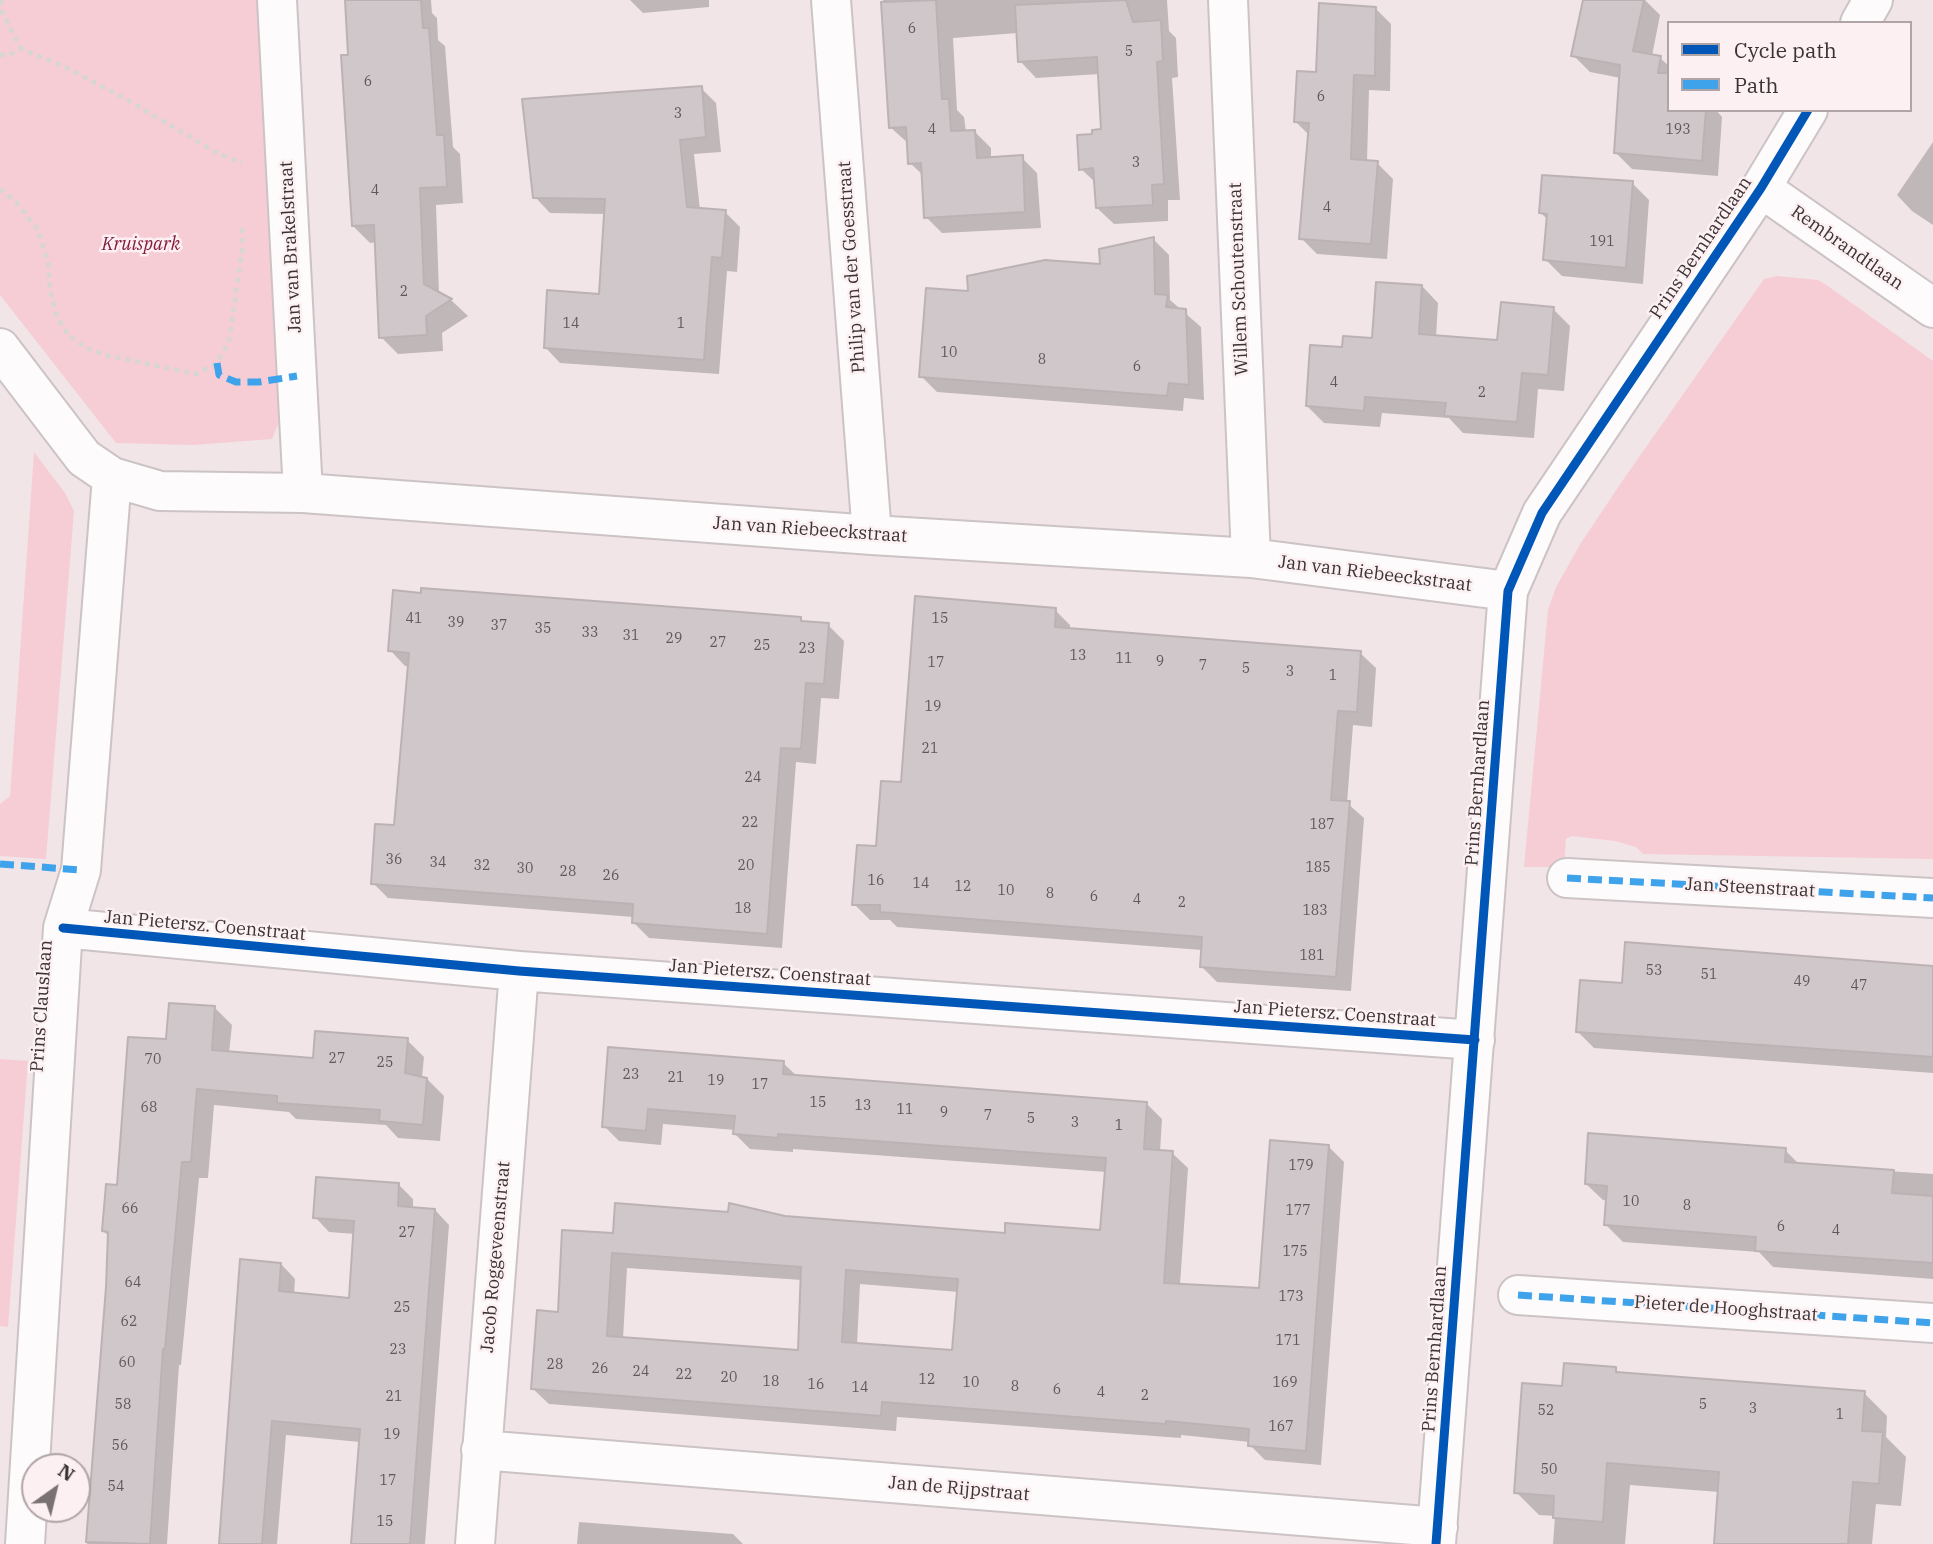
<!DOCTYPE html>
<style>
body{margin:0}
#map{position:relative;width:1933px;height:1544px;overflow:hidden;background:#f1e5e8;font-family:"IBM Plex Serif",serif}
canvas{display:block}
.legend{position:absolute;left:1667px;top:21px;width:245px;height:91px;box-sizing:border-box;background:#fdf0f2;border:2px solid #afa4a6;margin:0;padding:9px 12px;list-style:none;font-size:21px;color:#3a3233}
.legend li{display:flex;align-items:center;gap:14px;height:35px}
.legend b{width:35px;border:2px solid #afa4a6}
.north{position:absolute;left:21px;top:1453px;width:70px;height:70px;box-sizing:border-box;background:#fdf0f2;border:2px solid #afa4a6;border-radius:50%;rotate:34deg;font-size:19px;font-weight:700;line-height:28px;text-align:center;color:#3a3233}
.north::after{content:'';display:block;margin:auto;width:24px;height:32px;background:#7a7172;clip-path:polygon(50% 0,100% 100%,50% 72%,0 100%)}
</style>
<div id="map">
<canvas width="1933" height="1544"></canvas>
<ul class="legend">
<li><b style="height:9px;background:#0057b8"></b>Cycle path</li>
<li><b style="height:9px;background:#3fa3eb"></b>Path</li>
</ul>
<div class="north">N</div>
</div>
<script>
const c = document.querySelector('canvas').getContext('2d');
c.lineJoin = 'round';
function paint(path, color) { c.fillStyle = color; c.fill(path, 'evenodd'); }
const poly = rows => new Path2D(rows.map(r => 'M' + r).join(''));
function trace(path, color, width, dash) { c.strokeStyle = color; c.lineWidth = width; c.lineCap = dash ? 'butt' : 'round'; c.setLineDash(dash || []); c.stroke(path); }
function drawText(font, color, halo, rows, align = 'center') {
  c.font = font + ' "IBM Plex Serif",serif'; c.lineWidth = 5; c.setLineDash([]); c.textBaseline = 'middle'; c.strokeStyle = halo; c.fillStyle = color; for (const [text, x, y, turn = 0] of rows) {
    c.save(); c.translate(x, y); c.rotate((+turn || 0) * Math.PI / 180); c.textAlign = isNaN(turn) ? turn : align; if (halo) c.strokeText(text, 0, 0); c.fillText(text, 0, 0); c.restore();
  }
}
const green = poly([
 [0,0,269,0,292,390,272,439,193,445,116,443,0,295],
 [1777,276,1818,280,1825,284,1933,361,1933,859,1643,854,1636,847,1615,841,1571,836,1566,839,1564,867,1524,867,1548,610,1556,587,1581,543,1625,477,1764,279],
 [34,452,65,493,74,511,46,859,0,856,0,804,10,796],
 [0,1059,28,1061,8,1327,0,1326]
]);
const shadow = poly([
 [346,0,431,0,432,13,437,18,438,40,445,46,453,147,460,154,463,203,436,205,439,294,451,300,468,316,442,333,443,351,398,354,381,337,377,242,370,243,353,226],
 [630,0,709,0,709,7,643,13],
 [883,0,1167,0,1169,31,1176,38,1178,77,1172,78,1180,200,1168,200,1168,221,1114,224,1097,208,1096,183,1081,169,1094,135,1103,131,1100,74,1036,78,1020,61,1018,33,953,38,957,110,964,117,966,132,975,132,991,148,991,159,1021,157,1037,173,1041,228,942,233,926,217,924,176,910,163,909,144,890,127],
 [1585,0,1645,0,1660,15,1652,56,1660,58,1669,66,1669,110,1716,110,1722,117,1718,176,1632,169,1616,153,1621,78,1590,72,1573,55],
 [1375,8,1391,24,1390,91,1369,90,1367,162,1377,163,1393,179,1387,259,1317,254,1301,238,1309,135,1296,122,1317,74],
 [701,88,716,103,721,152,694,154,700,210,725,212,740,227,737,272,727,271,719,374,560,363,545,347,600,296,606,214,550,213,535,197],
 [1933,142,1933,225,1912,211,1897,195],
 [1632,183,1649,200,1643,284,1562,276,1545,259,1548,220,1541,213],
 [1153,239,1169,255,1170,300,1201,327,1204,400,1184,398,1183,411,937,392,921,376,1101,266],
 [1422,286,1438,303,1436,337,1499,342,1553,309,1570,326,1564,391,1538,389,1534,438,1463,433,1449,418,1382,413,1380,427,1324,423,1307,406,1344,349,1373,340],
 [1055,610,1070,625,1070,630,1360,653,1376,668,1372,727,1353,725,1347,803,1364,818,1351,991,1217,982,1201,966,1202,950,897,927,890,920,870,920,854,904,903,784],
 [801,619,805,623,828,625,844,641,839,699,821,698,816,764,796,762,782,948,649,938,634,923,634,917,388,898,373,883,395,827,409,666,405,666,390,650],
 [1933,967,1933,1073,1594,1048,1577,1031,1624,984],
 [215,1008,232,1025,229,1053,314,1060,407,1040,424,1057,422,1078,427,1079,444,1096,440,1141,398,1138,386,1125,296,1119,289,1112,214,1105,208,1178,199,1178,181,1365,179,1365,167,1544,87,1544,107,1288,109,1236,103,1231,168,1041],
 [610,1049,783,1063,798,1077,1147,1104,1162,1119,1160,1152,1172,1153,1188,1168,1180,1285,1261,1290,1328,1146,1344,1162,1321,1465,1265,1460,1250,1445,1250,1442,1181,1435,1181,1438,897,1417,896,1431,549,1404,533,1389,559,1314,614,1235,1006,1235,1101,1231,1106,1172,793,1149,793,1152,750,1149,735,1134,735,1130,663,1124,661,1145,619,1141,604,1126],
 [627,1268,802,1280,800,1352,623,1339],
 [860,1284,959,1292,954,1352,857,1345],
 [1785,1150,1800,1165,1933,1174,1933,1279,1773,1267,1759,1252,1623,1242,1606,1225,1608,1201,1603,1200,1586,1184],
 [398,1184,413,1199,413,1208,435,1210,449,1225,425,1544,352,1544,360,1442,286,1435,277,1544,219,1544,281,1264,295,1279,294,1294,350,1299,355,1234,329,1232,315,1217],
 [1615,1369,1621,1374,1864,1393,1887,1416,1886,1437,1906,1457,1901,1506,1876,1504,1872,1544,1715,1544,1719,1492,1630,1485,1625,1544,1553,1544,1555,1516,1539,1515,1516,1492,1564,1388],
 [579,1522,733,1534,743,1544,577,1544]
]);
const building = poly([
 [345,0,421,0,423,28,429,28,437,135,444,135,447,187,420,188,424,284,452,299,426,316,427,335,379,338,374,225,352,226,341,55,348,55,345,0],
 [936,0,942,99,949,99,951,131,975,130,977,158,1023,155,1025,212,924,218,921,163,908,164,906,127,889,128,881,2,936,0],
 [1126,0,1133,22,1161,20,1163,61,1157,62,1164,184,1152,185,1153,205,1096,208,1093,168,1079,170,1077,135,1092,134,1092,130,1101,129,1097,57,1018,62,1015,5,1126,0],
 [1583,0,1644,0,1633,51,1661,56,1658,73,1669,73,1669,110,1706,110,1702,161,1614,153,1620,65,1571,56,1583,0],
 [1319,3,1376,7,1375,76,1354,75,1351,159,1378,161,1371,244,1299,239,1309,123,1294,122,1297,71,1316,72,1319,3],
 [702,86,706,137,680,140,687,207,726,210,722,258,712,257,704,360,544,348,547,290,599,294,605,199,533,198,522,99,702,86],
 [1542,175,1633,181,1626,268,1543,260,1547,214,1539,213,1542,175],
 [1154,237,1155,294,1168,295,1166,307,1186,309,1189,385,1169,383,1167,396,919,377,926,288,968,291,967,276,1045,260,1100,264,1099,249,1154,237],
 [1376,282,1422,285,1419,334,1497,340,1501,302,1554,307,1548,375,1522,373,1517,422,1444,416,1446,403,1365,397,1364,411,1306,406,1310,345,1342,347,1343,336,1372,338,1376,282],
 [421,588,728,611,801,617,801,621,829,623,824,684,806,683,801,749,781,748,767,934,632,923,633,904,371,884,375,824,394,825,409,653,388,651,393,590,421,593,421,588],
 [915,596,1056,608,1055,627,1361,651,1357,712,1338,711,1331,800,1350,801,1336,977,1200,967,1202,937,880,912,880,905,852,905,857,845,876,846,881,781,901,782,915,596],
 [1625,942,1933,966,1933,1057,1576,1032,1580,980,1622,983,1625,942],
 [169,1003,215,1006,212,1050,313,1058,315,1031,408,1038,405,1073,427,1078,423,1125,379,1121,380,1110,277,1103,277,1096,197,1089,191,1162,182,1162,165,1349,163,1349,150,1544,86,1542,106,1287,108,1232,102,1231,106,1184,117,1185,128,1037,166,1039,169,1003],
 [608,1047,784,1061,783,1074,1147,1102,1144,1149,1173,1151,1164,1283,1259,1288,1270,1140,1329,1145,1306,1451,1248,1446,1249,1429,1166,1421,1166,1424,882,1402,881,1416,531,1389,537,1310,558,1312,562,1230,613,1233,615,1203,728,1212,729,1203,785,1216,1005,1233,1005,1223,1100,1230,1106,1158,778,1134,778,1138,733,1134,735,1116,648,1109,646,1131,602,1127,608,1047],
 [612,1253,801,1267,798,1350,607,1336,612,1253],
 [846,1270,958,1279,952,1350,842,1342,846,1270],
 [1588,1133,1786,1148,1785,1162,1894,1170,1892,1193,1933,1196,1933,1263,1755,1251,1756,1237,1604,1225,1607,1186,1585,1184,1588,1133],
 [316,1177,399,1183,398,1206,435,1209,410,1544,351,1544,360,1429,272,1421,262,1544,219,1544,240,1259,281,1263,279,1291,349,1298,354,1221,313,1218,316,1177],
 [1564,1363,1616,1367,1616,1372,1865,1391,1862,1431,1883,1432,1879,1484,1853,1482,1848,1544,1714,1544,1719,1472,1607,1463,1603,1522,1553,1518,1554,1496,1514,1493,1522,1383,1562,1386,1564,1363]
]);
const path = poly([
 [1,0,2,12,21,49],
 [0,55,9,55,21,49,61,65,124,98,219,154,242,163],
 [0,189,17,203,37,229,48,261,50,289,57,317,68,335,86,348,106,355,196,374,217,363,229,342,242,251,242,227]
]);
const minor = poly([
 [277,0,303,493],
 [831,0,872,535],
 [1228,0,1251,558],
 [1860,23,1873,0],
 [1761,188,1933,308],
 [0,348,84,458,112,477,81,870,63,928,25,1544],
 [112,477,160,491,303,493,872,535,1251,558,1508,591],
 [1567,878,1933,898],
 [63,928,519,971,1475,1040],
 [1518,1295,1933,1323],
 [481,1450,1438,1527],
 [475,1544,519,971],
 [1436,1544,1508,591,1542,513,1761,188,1808,110]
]);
const quiet = poly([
 [217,363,219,375,236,382,259,382,297,376],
 [0,864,81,870],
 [1567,878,1933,898],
 [1518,1295,1933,1323]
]);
const cycleway = poly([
 [63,928,519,971,1475,1040],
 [1436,1544,1508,591,1542,513,1761,188,1808,110]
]);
const numberNames = [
 ["6",912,29],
 ["5",1129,52],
 ["6",368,82],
 ["6",1321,97],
 ["3",678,114],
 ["4",932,130],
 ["193",1678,130],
 ["3",1136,163],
 ["4",375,191],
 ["4",1327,208],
 ["191",1602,242],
 ["2",404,292],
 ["14",571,324],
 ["1",681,324],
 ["10",949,353],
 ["8",1042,360],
 ["6",1137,367],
 ["4",1334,383],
 ["2",1482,393],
 ["41",414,619],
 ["15",940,619],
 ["39",456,623],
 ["37",499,626],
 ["35",543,629],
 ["33",590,633],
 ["31",631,636],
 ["29",674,639],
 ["27",718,643],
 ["25",762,646],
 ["23",807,649],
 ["13",1078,656],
 ["11",1124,659],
 ["9",1160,662],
 ["17",936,663],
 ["7",1203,666],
 ["5",1246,669],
 ["3",1290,672],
 ["1",1333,676],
 ["19",933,707],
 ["21",930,749],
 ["24",753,778],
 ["22",750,823],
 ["187",1322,825],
 ["36",394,860],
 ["34",438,863],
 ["32",482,866],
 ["20",746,866],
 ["185",1318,868],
 ["30",525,869],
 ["28",568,872],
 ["26",611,876],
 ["16",876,881],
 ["14",921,884],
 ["12",963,887],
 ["10",1006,891],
 ["8",1050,894],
 ["6",1094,897],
 ["4",1137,900],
 ["2",1182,903],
 ["18",743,909],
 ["183",1315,911],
 ["181",1312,956],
 ["53",1654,971],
 ["51",1709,975],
 ["49",1802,982],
 ["47",1859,986],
 ["27",337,1059],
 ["70",153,1060],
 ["25",385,1063],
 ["23",631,1075],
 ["21",676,1078],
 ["19",716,1081],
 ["17",760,1085],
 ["15",818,1103],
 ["13",863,1106],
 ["68",149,1108],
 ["11",905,1110],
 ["9",944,1113],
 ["7",988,1116],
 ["5",1031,1119],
 ["3",1075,1123],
 ["1",1119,1126],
 ["179",1301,1166],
 ["10",1631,1202],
 ["8",1687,1206],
 ["66",130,1209],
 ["177",1298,1211],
 ["6",1781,1227],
 ["4",1836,1231],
 ["27",407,1233],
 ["175",1295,1252],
 ["64",133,1283],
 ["173",1291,1297],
 ["25",402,1308],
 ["62",129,1322],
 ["171",1288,1341],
 ["23",398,1350],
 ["60",127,1363],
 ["28",555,1365],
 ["26",600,1369],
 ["24",641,1372],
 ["22",684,1375],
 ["20",729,1378],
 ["12",927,1380],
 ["18",771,1382],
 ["10",971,1383],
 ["169",1285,1383],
 ["16",816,1385],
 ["8",1015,1387],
 ["14",860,1388],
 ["6",1057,1390],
 ["4",1101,1393],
 ["2",1145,1396],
 ["21",394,1397],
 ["58",123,1405],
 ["5",1703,1405],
 ["3",1753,1409],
 ["52",1546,1411],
 ["1",1840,1415],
 ["167",1281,1427],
 ["19",392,1435],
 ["56",120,1446],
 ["50",1549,1470],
 ["17",388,1481],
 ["54",116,1487],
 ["15",385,1522]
];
const parkNames = [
 ["Kruispark",141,245]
];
const streetNames = [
 ["Jan van Brakelstraat",291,247,-93],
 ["Prins Bernhardlaan",1701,248,-56],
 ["Rembrandtlaan",1847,248,35],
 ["Philip van der Goesstraat",852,267,-94],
 ["Willem Schoutenstraat",1239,279,-92],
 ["Jan van Riebeeckstraat",810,530,4],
 ["Jan van Riebeeckstraat",1375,574,7],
 ["Prins Bernhardlaan",1478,783,-86],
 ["Jan Steenstraat",1750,888,3],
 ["Jan Pietersz. Coenstraat",205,926,5],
 ["Jan Pietersz. Coenstraat",770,973,4],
 ["Prins Clauslaan",42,1006,-86],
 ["Jan Pietersz. Coenstraat",1335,1014,4],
 ["Jacob Roggeveenstraat",496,1257,-85],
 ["Pieter de Hooghstraat",1726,1309,4],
 ["Prins Bernhardlaan",1435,1349,-86],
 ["Jan de Rijpstraat",959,1489,5]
];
paint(green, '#f6cdd5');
paint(shadow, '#0003');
paint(building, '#cfc7c9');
trace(building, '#bcb2b4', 2);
trace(minor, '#ccc3c5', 42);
trace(path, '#d8d5d5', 4.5, [5, 5]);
trace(minor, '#fdfbfc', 38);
trace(quiet, '#3fa3eb', 7, [14, 7]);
trace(cycleway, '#0057b8', 9);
drawText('14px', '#5f5758', null, numberNames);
drawText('italic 18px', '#841c40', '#fdf0f2', parkNames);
drawText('18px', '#3a3233', '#fdf0f2', streetNames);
</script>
